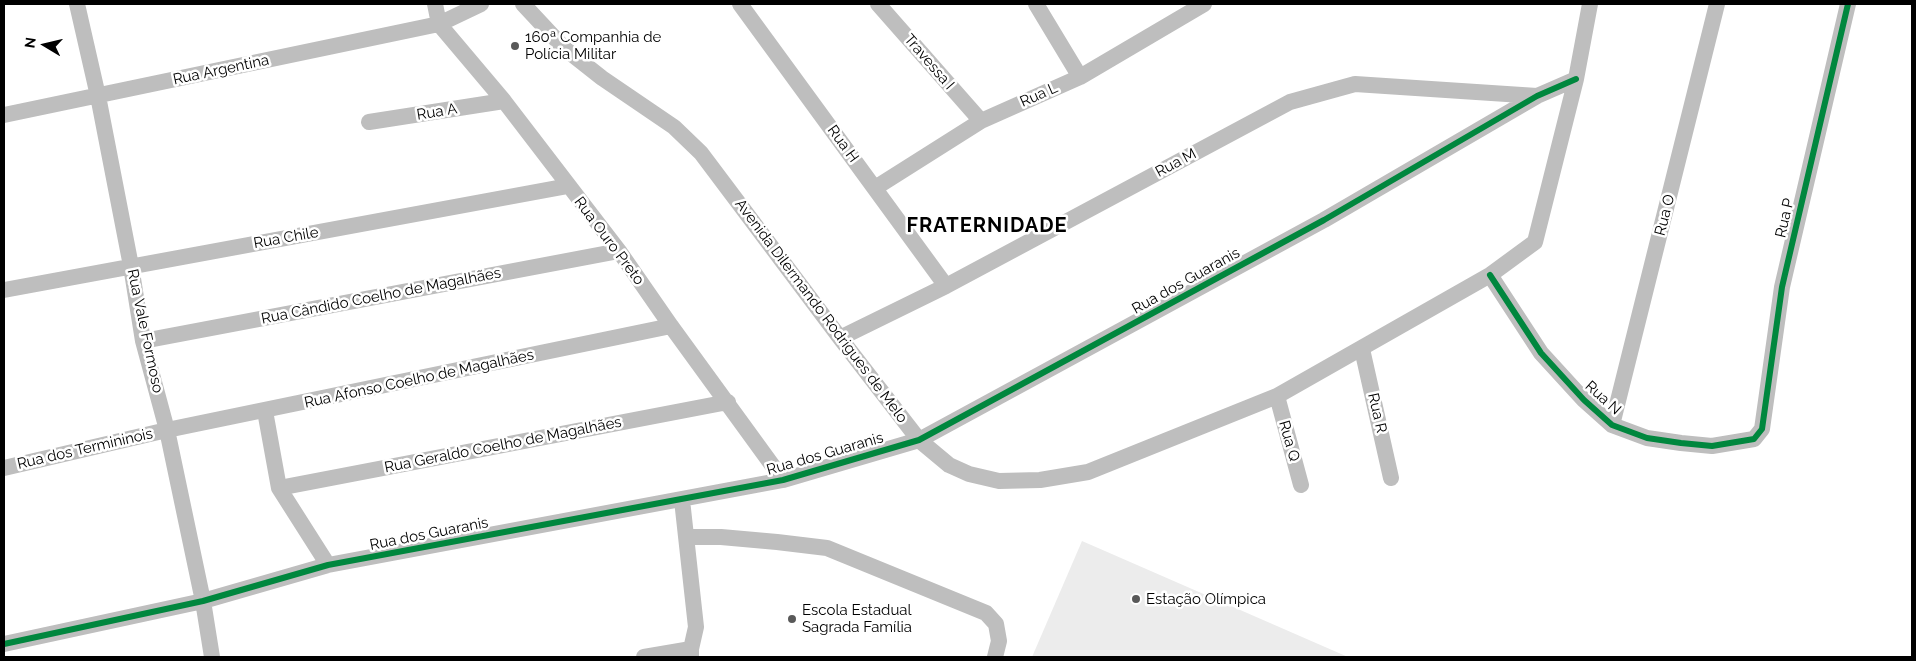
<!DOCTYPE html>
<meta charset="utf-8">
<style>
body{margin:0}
#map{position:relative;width:1916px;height:661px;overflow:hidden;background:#fff;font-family:Raleway,sans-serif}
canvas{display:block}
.frame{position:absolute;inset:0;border:5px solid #000;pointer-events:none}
.north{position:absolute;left:20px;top:20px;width:50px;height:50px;-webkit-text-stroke:4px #fff;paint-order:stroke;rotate:279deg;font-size:14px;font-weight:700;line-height:20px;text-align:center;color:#000}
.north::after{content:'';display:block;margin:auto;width:18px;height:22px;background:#000;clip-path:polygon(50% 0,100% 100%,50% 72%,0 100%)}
</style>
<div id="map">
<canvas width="1916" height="661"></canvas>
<div class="frame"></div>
<div class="north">N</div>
</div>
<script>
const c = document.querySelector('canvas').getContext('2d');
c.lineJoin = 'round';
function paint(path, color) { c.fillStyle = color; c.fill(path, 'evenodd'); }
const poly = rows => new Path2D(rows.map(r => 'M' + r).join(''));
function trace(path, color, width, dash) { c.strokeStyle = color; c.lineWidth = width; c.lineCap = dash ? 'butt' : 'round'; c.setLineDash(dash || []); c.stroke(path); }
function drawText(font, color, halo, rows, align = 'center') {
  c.font = font + ' Raleway,sans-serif'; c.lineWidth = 5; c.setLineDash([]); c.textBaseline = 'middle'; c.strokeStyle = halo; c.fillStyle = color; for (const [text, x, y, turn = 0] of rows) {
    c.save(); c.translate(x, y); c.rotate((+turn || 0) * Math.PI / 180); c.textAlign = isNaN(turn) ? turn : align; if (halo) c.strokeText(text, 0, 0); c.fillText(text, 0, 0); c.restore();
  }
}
const green = poly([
 [1082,541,1348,657,1032,657]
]);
const minor = poly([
 [77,4,98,96,131,266,143,341,167,430,203,601,212,657],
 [435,4,439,24,504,101,619,251,671,326,783,480],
 [523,4,564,48,602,78,674,127,701,153,840,338,919,440,949,465,969,474,999,481,1040,480,1088,472,1277,396,1490,275,1535,242,1576,79,1590,4],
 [740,4,946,286],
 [878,4,981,121],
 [1036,4,1080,77],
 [4,115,439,24,481,4],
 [369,122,504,101],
 [875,188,981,121,1080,77,1204,4],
 [1490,275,1541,353,1584,400,1612,425,1647,438,1681,443,1712,446,1754,439,1762,429,1782,287,1848,4],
 [4,290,568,186],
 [840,338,946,286,1290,102,1355,84,1537,96],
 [143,341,619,251],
 [1362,349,1391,478],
 [1277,396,1301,485],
 [265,411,279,488,328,565],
 [1612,425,1717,4],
 [4,468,167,430,671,326],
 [279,488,728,402],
 [682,500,696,627,691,649,691,657],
 [686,537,721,537,777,542,827,548,986,613,996,624,999,641,995,657],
 [4,644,203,601,328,565,783,480,919,440,1324,220,1537,96,1576,79],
 [644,657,691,649]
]);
const cycleway = poly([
 [1490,275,1541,353,1584,400,1612,425,1647,438,1681,443,1712,446,1754,439,1762,429,1782,287,1848,4],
 [4,644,203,601,328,565,783,480,919,440,1324,220,1537,96,1576,79]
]);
const markers = [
 [515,46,5,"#595959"],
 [1136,599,5,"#595959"],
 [792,619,5,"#595959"]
];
const poiNames = [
 ["160ª Companhia de",525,37],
 ["Polícia Militar",525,54],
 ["Estação Olímpica",1146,599],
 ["Escola Estadual",802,610],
 ["Sagrada Família",802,627]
];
const streetNames = [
 ["Travessa I",929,62,49],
 ["Rua Argentina",221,70,-12],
 ["Rua L",1039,95,-24],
 ["Rua A",437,112,-9],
 ["Rua H",843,144,54],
 ["Rua M",1176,163,-28],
 ["Rua O",1665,215,-76],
 ["Rua P",1785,218,-77],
 ["Rua Chile",286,238,-10],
 ["Rua Ouro Preto",609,241,53],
 ["Rua dos Guaranis",1186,281,-29],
 ["Rua Cândido Coelho de Magalhães",381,296,-11],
 ["Avenida Dilermando Rodrigues de Melo",821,311,53],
 ["Rua Vale Formoso",145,331,78],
 ["Rua Afonso Coelho de Magalhães",419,379,-12],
 ["Rua N",1603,398,42],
 ["Rua R",1377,413,77],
 ["Rua Q",1289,441,74],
 ["Rua Geraldo Coelho de Magalhães",503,445,-11],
 ["Rua dos Termininois",85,449,-13],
 ["Rua dos Guaranis",825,454,-16],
 ["Rua dos Guaranis",429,534,-11]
];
const districtNames = [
 ["FRATERNIDADE",987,226]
];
paint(green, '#ececec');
trace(minor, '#bebebe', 16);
trace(cycleway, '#00873e', 6);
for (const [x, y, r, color] of markers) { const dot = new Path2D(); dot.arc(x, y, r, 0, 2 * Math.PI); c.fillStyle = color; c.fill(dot); trace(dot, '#fff', 2); }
drawText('15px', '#000', '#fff', poiNames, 'left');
drawText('15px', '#000', '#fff', streetNames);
c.letterSpacing = '1px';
drawText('bold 20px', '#000', '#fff', districtNames);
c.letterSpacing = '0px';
</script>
